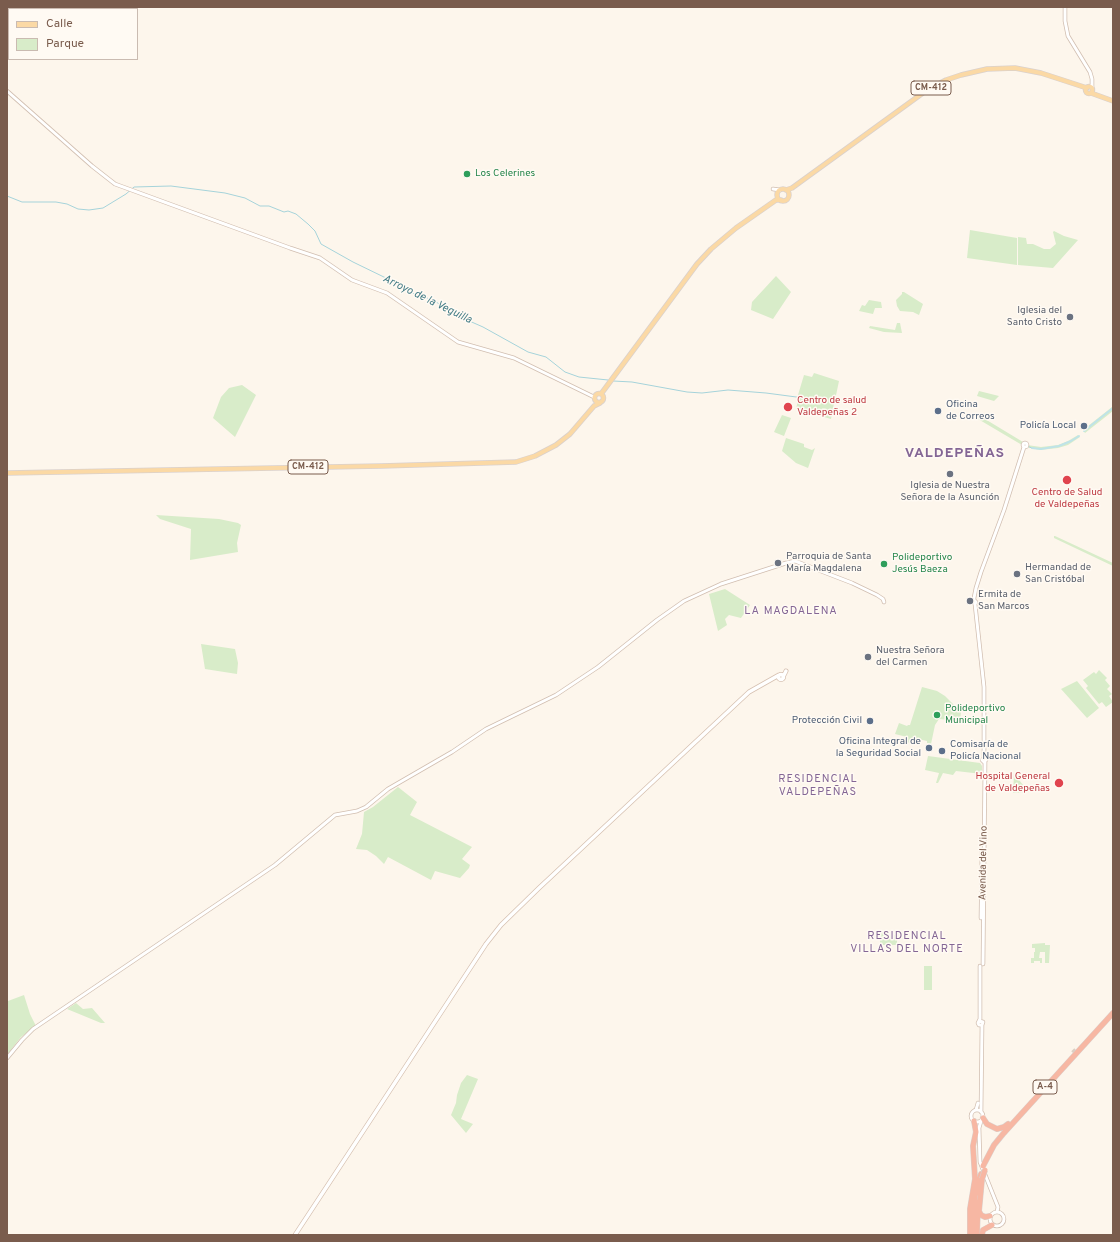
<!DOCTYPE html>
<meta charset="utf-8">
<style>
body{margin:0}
#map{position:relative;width:1120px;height:1242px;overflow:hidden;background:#fdf6ec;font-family:Overpass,sans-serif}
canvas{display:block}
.frame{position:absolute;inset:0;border:8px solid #7a5c4d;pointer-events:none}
.legend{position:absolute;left:8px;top:8px;width:130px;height:52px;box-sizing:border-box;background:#fffaf3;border:1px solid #cabbb1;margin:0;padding:5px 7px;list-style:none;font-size:12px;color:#7a5c4d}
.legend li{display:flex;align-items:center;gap:8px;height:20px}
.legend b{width:20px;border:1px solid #cabbb1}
</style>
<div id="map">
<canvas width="1120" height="1242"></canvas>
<div class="frame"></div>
<ul class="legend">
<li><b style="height:5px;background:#fbd9a5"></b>Calle</li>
<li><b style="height:11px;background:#d8ecc9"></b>Parque</li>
</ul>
</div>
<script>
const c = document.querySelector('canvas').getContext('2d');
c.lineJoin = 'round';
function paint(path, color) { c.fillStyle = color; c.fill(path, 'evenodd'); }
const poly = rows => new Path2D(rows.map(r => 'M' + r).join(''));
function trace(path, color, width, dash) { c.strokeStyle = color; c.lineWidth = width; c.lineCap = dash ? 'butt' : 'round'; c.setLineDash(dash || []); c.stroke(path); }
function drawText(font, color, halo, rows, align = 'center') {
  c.font = font + ' Overpass,sans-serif'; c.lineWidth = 3; c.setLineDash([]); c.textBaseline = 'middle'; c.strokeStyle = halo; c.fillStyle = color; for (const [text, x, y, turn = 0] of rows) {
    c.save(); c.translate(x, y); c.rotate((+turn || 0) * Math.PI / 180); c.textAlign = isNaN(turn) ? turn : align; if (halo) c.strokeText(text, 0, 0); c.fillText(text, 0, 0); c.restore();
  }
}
const green = poly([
 [970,230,1017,238,1017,265,967,258],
 [1054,231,1064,236,1078,240,1053,268,1018,265,1018,237,1026,238,1027,244,1033,244,1044,249,1050,249,1056,244,1053,232],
 [776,276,791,292,773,319,751,310,752,302],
 [902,292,904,292,923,304,919,315,913,312,900,311,897,306,896,300,902,294],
 [869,300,881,302,882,308,875,308,873,314,859,311,862,305,865,306],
 [897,323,900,323,902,333,884,332,869,328,870,326,895,330],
 [814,373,839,381,835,400,836,402,834,403,831,419,796,409,799,396,798,395,804,375,812,377],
 [242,385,256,395,235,437,213,418,221,397,229,388],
 [979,391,999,396,994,401,977,396],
 [1112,407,1113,411,1085,433,1083,430],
 [782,415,791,418,784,436,774,432],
 [980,416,1023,442,1022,445,978,419],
 [1078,435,1080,437,1068,445,1058,448,1040,450,1026,447,1027,445,1041,447,1058,445,1068,441],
 [786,438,804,444,804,447,812,450,815,448,808,468,796,463,782,451],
 [156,515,219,519,238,523,241,525,237,543,238,552,190,560,191,529,160,519],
 [1054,536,1055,536,1113,563,1113,566,1054,538],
 [725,589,750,605,741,618,729,615,725,619,727,625,718,631,709,594],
 [201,644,235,649,238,663,237,674,205,669],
 [1099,670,1107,678,1105,680,1110,686,1107,689,1112,694,1109,696,1113,702,1106,707,1102,702,1099,704,1086,688,1088,686,1083,680,1094,672,1096,674],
 [1077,681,1099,708,1087,718,1061,689],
 [922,687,937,691,945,696,961,712,960,721,939,719,935,725,931,744,927,743,927,741,918,739,916,744,906,742,907,737,895,734,899,723,907,726,908,725,910,725],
 [928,756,980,763,982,766,982,774,956,771,953,775,943,773,938,783,936,783,939,773,925,770],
 [1014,774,1029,792,1013,793],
 [398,787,417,802,410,815,472,847,462,859,470,865,469,868,460,878,435,871,431,880,388,857,384,864,376,856,367,850,356,849,362,834,364,812,373,807],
 [880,932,888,932,888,935,897,935,897,945,880,945],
 [1045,943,1045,945,1050,945,1049,963,1045,963,1045,952,1040,952,1039,958,1042,958,1042,963,1040,963,1040,961,1034,961,1034,963,1031,963,1031,958,1034,958,1034,952,1035,952,1035,948,1032,948,1032,944],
 [924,966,932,966,932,990,924,990],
 [24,995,30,1014,36,1026,21,1037,7,1055,8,1001],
 [76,1003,83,1009,92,1008,105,1023,101,1023,67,1009],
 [467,1075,478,1079,461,1119,473,1124,466,1133,451,1115,456,1103,457,1095,461,1083]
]);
const stream = poly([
 [7,196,22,202,56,202,67,204,78,209,89,210,103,208,126,194,134,187,171,186,225,193,245,198,260,206,269,206,284,212,288,211,296,214,308,224,315,231,321,244,353,262,388,279,406,291,433,300,458,316,483,327,528,352,546,357,565,372,579,377,608,380],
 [613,381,632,382,687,392,702,393,728,390,766,393,819,400],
 [1027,446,1032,448]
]);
const canal = poly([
 [1084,431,1113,408],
 [1032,448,1041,449,1059,446,1071,441,1079,436]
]);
const motorwayTunnel = poly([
 [1073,1053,1076,1050]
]);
const tertiary = poly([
 [1065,7,1065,21,1068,36,1090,72,1092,79,1092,88],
 [7,91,92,166,115,184,290,248,320,258,352,280,387,293,458,342,514,358,594,397],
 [773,189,780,190],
 '1023 445a2 2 0 1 1 4 0a2 2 0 1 1-4 0Z',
 [974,600,974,598,976,588,981,572,1004,510,1024,447],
 [974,600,976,602,975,604,973,602,974,600],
 [975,604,984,687,984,758],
 [984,758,986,760,984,762,982,760,984,758],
 [981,918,982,850],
 [983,964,985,762],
 [979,1021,983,1022,982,1025,979,1025,978,1023,980,1019,980,966],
 [7,1058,22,1040,33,1029,275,865,335,815,357,811,366,807,388,789,452,752,486,729,556,695,598,667,657,620,684,601,721,584,786,563,795,561,852,583,877,595,883,599,884,602],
 [976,1110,978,1103],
 '971 1116a6 6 0 1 1 12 0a6 6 0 1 1-12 0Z',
 [981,1112,982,1025],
 [981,1121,979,1128,980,1162,998,1207,997,1212],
 '990 1219a7 7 0 1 1 14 0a7 7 0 1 1-14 0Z'
]);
const secondary = poly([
 '778.5 677a2.5 2.5 0 1 1 5 0a2.5 2.5 0 1 1-5 0Z',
 [783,677,786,671],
 [295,1235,486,944,501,925,539,888,749,692,779,675]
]);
const primary = poly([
 '1085.5 90a3.5 3.5 0 1 1 7 0a3.5 3.5 0 1 1-7 0Z',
 [1091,93,1113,101],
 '777 195a6 6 0 1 1 12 0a6 6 0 1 1-12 0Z',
 [786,190,792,188,927,90,946,80,961,75,987,69,1015,68,1041,73,1087,88],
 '594.5 398a4.5 4.5 0 1 1 9 0a4.5 4.5 0 1 1-9 0Z',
 [601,394,697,264,711,249,736,228,776,200,781,200],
 [7,473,381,466,516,462,535,456,556,445,570,434,594,406,600,403]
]);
const motorway = poly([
 [983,1118,987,1124,997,1129,1004,1127,1008,1124],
 [983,1166,994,1145,1003,1134,1113,1013],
 [982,1179,979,1211,981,1215,985,1217,990,1216],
 [970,1235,970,1209,975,1179,973,1146,976,1132,974,1121],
 [973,1235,975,1196,981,1174],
 [977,1235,978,1202],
 [982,1235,983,1230,992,1225]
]);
const motorwayBridge = poly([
 [982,1179,985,1170]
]);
const markers = [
 [467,174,4,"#2e9e5b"],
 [1070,317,4,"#6b7280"],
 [788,407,5,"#e0444e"],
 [938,411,4,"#5c6f8a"],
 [1084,426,4,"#5c6f8a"],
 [950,474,4,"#6b7280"],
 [1067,480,5,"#e0444e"],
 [778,563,4,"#6b7280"],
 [884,564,4,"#2e9e5b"],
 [1017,574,4,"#6b7280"],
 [970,601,4,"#6b7280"],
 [868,657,4,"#6b7280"],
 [937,715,4,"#2e9e5b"],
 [870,721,4,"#5c6f8a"],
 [929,748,4,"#5c6f8a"],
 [942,751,4,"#5c6f8a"],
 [1059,783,5,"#e0444e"]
];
const shields = [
 [931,88,40],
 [308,467,40],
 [1045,1087,24]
];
const shieldNames = [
 ["CM-412",931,88],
 ["CM-412",308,467],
 ["A-4",1045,1087]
];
const leisureNames = [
 ["Los Celerines",475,174],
 ["Polideportivo",892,558],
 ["Jesús Baeza",892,570],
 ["Polideportivo",945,709],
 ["Municipal",945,721]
];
const worshipNames = [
 ["Iglesia del",1062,311,"right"],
 ["Santo Cristo",1062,323,"right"],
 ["Iglesia de Nuestra",950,486,"center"],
 ["Señora de la Asunción",950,498,"center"],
 ["Parroquia de Santa",786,557],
 ["María Magdalena",786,569],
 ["Hermandad de",1025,568],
 ["San Cristóbal",1025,580],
 ["Ermita de",978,595],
 ["San Marcos",978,607],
 ["Nuestra Señora",876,651],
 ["del Carmen",876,663]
];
const healthNames = [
 ["Centro de salud",797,401],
 ["Valdepeñas 2",797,413],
 ["Centro de Salud",1067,493,"center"],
 ["de Valdepeñas",1067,505,"center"],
 ["Hospital General",1050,777,"right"],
 ["de Valdepeñas",1050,789,"right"]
];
const serviceNames = [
 ["Oficina",946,405,"left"],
 ["de Correos",946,417,"left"],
 ["Policía Local",1076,426],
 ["Protección Civil",862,721],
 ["Oficina Integral de",921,742],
 ["la Seguridad Social",921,754],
 ["Comisaría de",950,745,"left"],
 ["Policía Nacional",950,757,"left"]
];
const streetNames = [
 ["Avenida del Vino",984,863,-89]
];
const waterNames = [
 ["Arroyo de la Veguilla",427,300,26]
];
const neighbourhoodNames = [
 ["LA MAGDALENA",791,612],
 ["RESIDENCIAL",818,780],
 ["VALDEPEÑAS",818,793],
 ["RESIDENCIAL",907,937],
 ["VILLAS DEL NORTE",907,950]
];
const districtNames = [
 ["VALDEPEÑAS",955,454]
];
paint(green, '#d8ecc9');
trace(stream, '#a5d3da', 1);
trace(canal, '#bfe3e8', 2);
trace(motorwayTunnel, '#dcd0c4', 5, [5, 2.5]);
trace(tertiary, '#d1beb0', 4.5);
trace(secondary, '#d6c0b0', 5);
trace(primary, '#dad1cd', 5.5);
trace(motorway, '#dad1cd', 6);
trace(tertiary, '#fff', 3);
trace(secondary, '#fff', 3.5);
trace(primary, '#fbd9a5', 4);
trace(motorway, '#f7b7a3', 5);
trace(motorwayBridge, '#dad1cd', 6, []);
trace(motorwayBridge, '#f7b7a3', 5);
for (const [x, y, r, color] of markers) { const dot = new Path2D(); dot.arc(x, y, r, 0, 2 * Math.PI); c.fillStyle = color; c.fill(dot); trace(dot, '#fffaf3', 1.5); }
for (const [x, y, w] of shields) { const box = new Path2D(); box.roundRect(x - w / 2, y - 7, w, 14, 3); c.fillStyle = '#fffaf3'; c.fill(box); trace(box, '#7a5c4d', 1); }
drawText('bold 9px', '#7a5c4d', null, shieldNames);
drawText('10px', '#27864d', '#fffaf3', leisureNames, 'left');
drawText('10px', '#5b616d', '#fffaf3', worshipNames, 'left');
drawText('10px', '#be3a42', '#fffaf3', healthNames, 'left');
drawText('10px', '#4e5e75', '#fffaf3', serviceNames, 'right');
drawText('10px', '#7a5c4d', '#fffaf3', streetNames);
drawText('italic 11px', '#437c86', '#fffaf3', waterNames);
c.letterSpacing = '1px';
drawText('11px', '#846695', '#fffaf3', neighbourhoodNames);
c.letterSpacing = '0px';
c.letterSpacing = '1px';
drawText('bold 14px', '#846695', '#fffaf3', districtNames);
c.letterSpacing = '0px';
</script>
